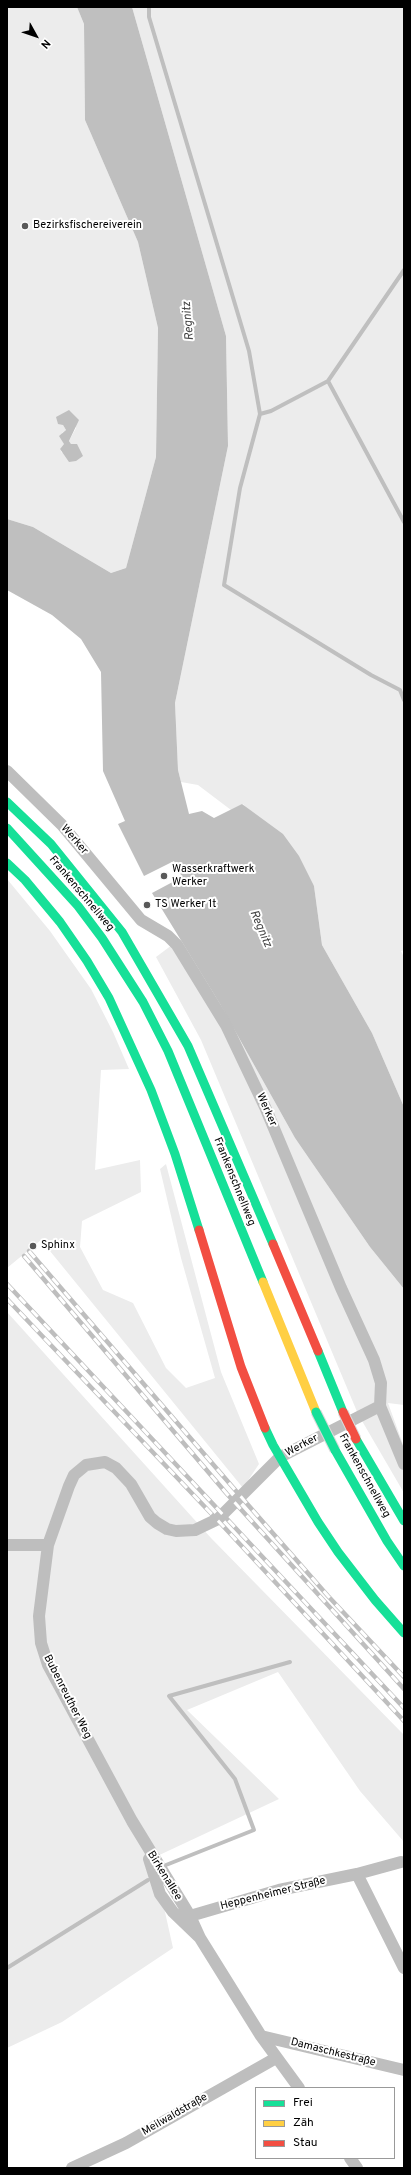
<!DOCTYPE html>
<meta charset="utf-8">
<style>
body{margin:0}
#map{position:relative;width:411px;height:2175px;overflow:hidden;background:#fff;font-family:Overpass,sans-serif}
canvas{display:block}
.frame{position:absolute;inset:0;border:8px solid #000;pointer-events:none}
.legend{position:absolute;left:255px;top:2087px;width:140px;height:72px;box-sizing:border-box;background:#fff;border:1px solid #999;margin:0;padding:5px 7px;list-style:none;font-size:12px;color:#000}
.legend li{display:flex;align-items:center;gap:8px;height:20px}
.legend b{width:20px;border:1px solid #999}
.north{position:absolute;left:16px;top:16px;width:40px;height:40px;-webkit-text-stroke:3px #fff;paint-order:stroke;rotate:130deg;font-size:11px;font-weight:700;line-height:16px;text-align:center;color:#000}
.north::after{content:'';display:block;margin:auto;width:14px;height:18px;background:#000;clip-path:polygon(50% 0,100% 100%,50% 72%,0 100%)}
</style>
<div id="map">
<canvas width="411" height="2175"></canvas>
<div class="frame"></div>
<ul class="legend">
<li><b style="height:5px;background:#16e098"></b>Frei</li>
<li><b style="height:5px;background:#ffcf43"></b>Zäh</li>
<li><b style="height:5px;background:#f24e42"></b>Stau</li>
</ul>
<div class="north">N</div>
</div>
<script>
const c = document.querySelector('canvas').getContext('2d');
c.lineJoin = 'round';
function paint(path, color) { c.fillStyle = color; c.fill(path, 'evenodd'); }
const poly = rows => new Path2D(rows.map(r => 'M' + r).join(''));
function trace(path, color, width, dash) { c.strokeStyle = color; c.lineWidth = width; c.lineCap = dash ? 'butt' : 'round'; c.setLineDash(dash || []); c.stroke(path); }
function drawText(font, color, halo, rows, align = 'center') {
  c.font = font + ' Overpass,sans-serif'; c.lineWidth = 4; c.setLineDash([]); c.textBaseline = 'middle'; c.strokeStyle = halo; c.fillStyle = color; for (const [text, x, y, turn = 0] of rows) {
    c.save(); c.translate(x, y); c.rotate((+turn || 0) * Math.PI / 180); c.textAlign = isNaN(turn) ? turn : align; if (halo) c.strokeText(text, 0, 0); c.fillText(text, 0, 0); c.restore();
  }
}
const green = poly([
 [7,7,77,7,84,24,85,120,138,242,158,328,156,457,126,568,111,573,33,527,7,519],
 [69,411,76,428,69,441,71,444,62,453,60,449,64,444,62,433,66,430,63,425],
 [132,7,404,7,404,950,401,951,404,957,404,1107,372,1033,322,945,314,886,243,804,231,810,198,785,181,782,178,770,175,703,228,446,226,336],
 [7,879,50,931,91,989,113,1032,129,1069,101,1070,95,1170,140,1160,141,1192,82,1221,80,1247,103,1290,133,1303,166,1368,186,1388,215,1378,181,1258,160,1169,166,1164,221,1372,259,1464,243,1488,41,1240,7,1268],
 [180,939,220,1004,295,1138,370,1247,404,1289,404,1405,388,1403,404,1447,404,1493,358,1414,201,1040,156,957],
 [7,1312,211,1538,404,1735,404,1842,360,1791,278,1672,187,1710,279,1799,153,1858,173,1948,62,2022,7,2048]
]);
const water = poly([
 [77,7,132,7,226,336,228,446,175,703,178,770,189,814,202,811,214,818,242,804,283,834,299,856,314,886,322,945,372,1033,404,1107,404,1289,370,1247,295,1138,220,1004,152,893,182,877,174,861,144,876,118,824,125,821,103,771,101,672,81,639,52,615,7,590,7,519,33,527,111,573,126,568,156,457,158,328,138,242,85,120,84,24],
 [69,410,79,420,69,441,71,444,77,444,83,456,76,461,69,462,60,449,64,444,59,436,66,430,63,425,58,424,56,417]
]);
const stream = poly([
 [149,7,149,17,249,351,260,414],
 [404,270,328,381,271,411,260,414,240,488,224,585,371,675,400,690,404,700],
 [328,381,404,522],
 [166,1865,254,1830,235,1779,169,1696,290,1662],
 [7,1968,148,1880]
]);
const street = poly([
 [7,771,62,825,141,920,168,936,177,945,226,1025,265,1107,341,1288,374,1360,381,1383,380,1406,404,1464],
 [7,1545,48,1545],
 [149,1859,160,1894,173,1912,200,1938,261,2036,299,2088],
 [357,1874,404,1968],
 [190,1916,279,1890,357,1874,401,1862],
 [200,1938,190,1916,132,1821,48,1665,41,1643,39,1616,48,1545,69,1486,74,1475,86,1465,105,1462,116,1468,131,1484,150,1517,157,1523,167,1529,176,1531,195,1530,218,1519,280,1457,380,1406],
 [261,2036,404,2070],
 [350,2158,357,2168],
 [72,2168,126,2143,276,2058]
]);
const fast = poly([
 [7,802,51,844,122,932,188,1046,273,1244],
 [7,828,78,906,102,938,143,1002,168,1051,263,1282],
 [7,863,25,880,60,922,87,961,109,998,151,1090,175,1154,199,1230],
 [318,1351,343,1412],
 [265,1428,273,1445,318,1522,338,1552,375,1600,404,1633],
 [356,1439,404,1521],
 [335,1450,387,1541,404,1566]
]);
const slow = poly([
 [263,1282,316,1412]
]);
const jam = poly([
 [199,1230,241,1367,265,1428],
 [273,1244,318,1351]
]);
const rail = poly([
 [29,1251,249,1506,328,1596,404,1677],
 [24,1256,227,1494,404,1689],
 [7,1284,404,1708],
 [7,1299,224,1527,404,1721]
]);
const fastBridge = poly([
 [316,1412,335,1450]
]);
const jamBridge = poly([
 [343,1412,356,1439]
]);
const markers = [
 [25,226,4,"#595959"],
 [164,876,4,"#595959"],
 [147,905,4,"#595959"],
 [33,1246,4,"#595959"]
];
const poiNames = [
 ["Bezirksfischereiverein",33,226],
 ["Wasserkraftwerk",172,870],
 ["Werker",172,883],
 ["TS Werker 1t",155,905],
 ["Sphinx",41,1246]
];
const streetNames = [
 ["Werker",74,840,49],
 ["Frankenschnellweg",81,894,50],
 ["Werker",266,1110,66],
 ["Frankenschnellweg",234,1182,68],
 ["Werker",302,1446,-28],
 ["Frankenschnellweg",364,1476,61],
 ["Bubenreuther Weg",67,1697,63],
 ["Birkenallee",164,1876,58],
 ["Heppenheimer Straße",273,1894,-14],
 ["Damaschkestraße",333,2053,14],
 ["Meilwaldstraße",175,2115,-30]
];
const waterNames = [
 ["Regnitz",189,321,-95],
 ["Regnitz",260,929,67]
];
paint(green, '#ececec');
paint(water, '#bfbfbf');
trace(stream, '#bfbfbf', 4);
trace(street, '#bebebe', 12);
trace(fast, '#16e098', 9);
trace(slow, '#ffcf43', 9);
trace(jam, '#f24e42', 9);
trace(rail, '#bebebe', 4.5);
trace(rail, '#fff', 3, [9]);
trace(fastBridge, '#dbdbdb', 11, []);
trace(jamBridge, '#dbdbdb', 11, []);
trace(fastBridge, '#16e098', 9);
trace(jamBridge, '#f24e42', 9);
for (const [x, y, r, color] of markers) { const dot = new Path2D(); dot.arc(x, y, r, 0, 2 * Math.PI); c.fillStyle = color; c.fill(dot); trace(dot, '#fff', 1.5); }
drawText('11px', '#000', '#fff', poiNames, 'left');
drawText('11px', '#000', '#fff', streetNames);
drawText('italic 12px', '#444', '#fff', waterNames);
</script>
